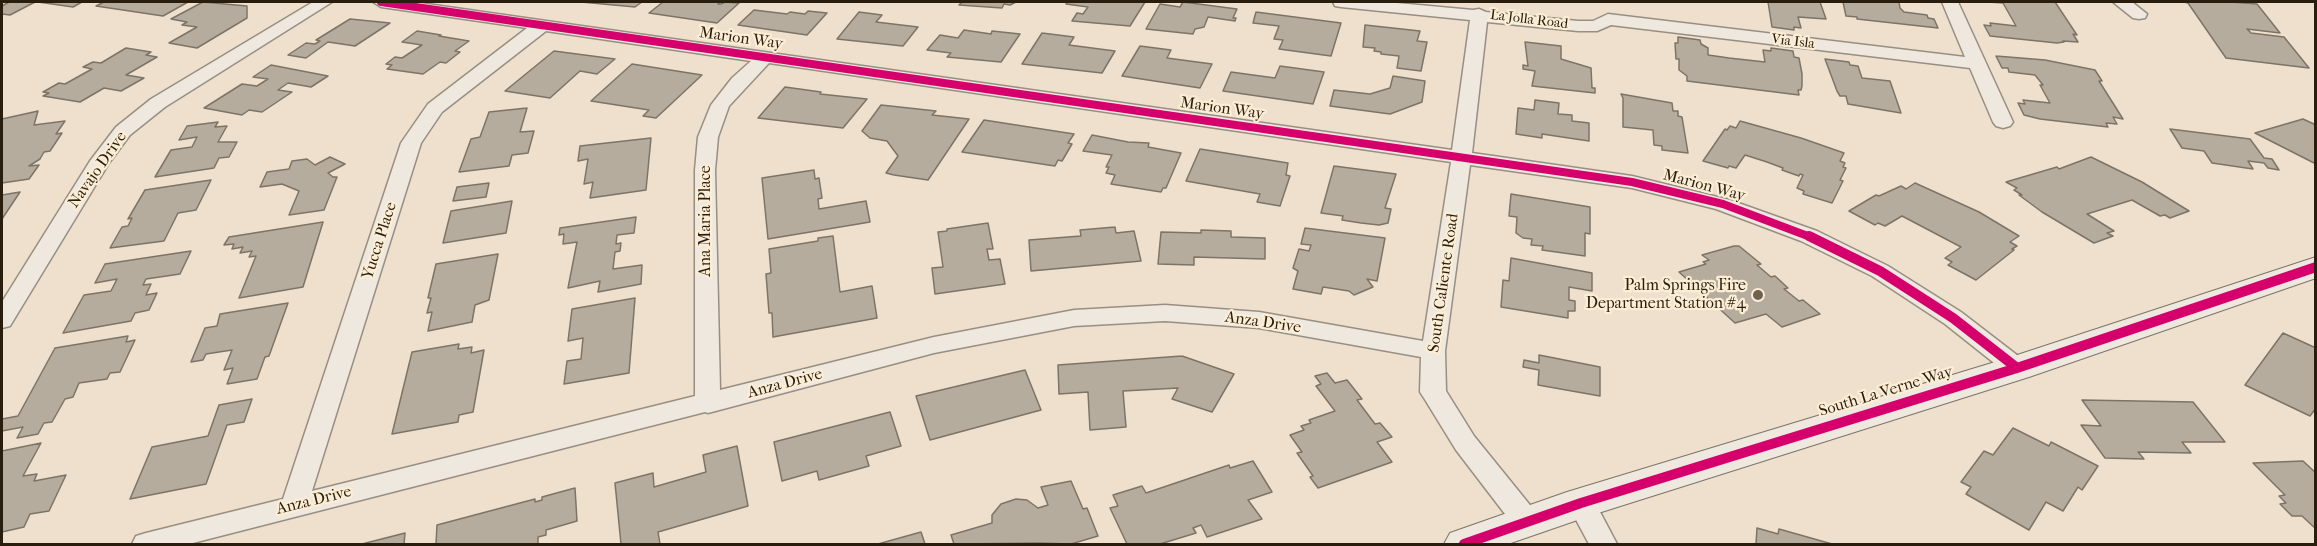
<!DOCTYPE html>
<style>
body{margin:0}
#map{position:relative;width:2317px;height:546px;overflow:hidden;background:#eee0cc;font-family:"IM FELL French Canon",serif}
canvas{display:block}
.frame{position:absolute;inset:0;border:3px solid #291d0e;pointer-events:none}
</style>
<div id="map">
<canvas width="2317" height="546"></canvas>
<div class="frame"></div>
</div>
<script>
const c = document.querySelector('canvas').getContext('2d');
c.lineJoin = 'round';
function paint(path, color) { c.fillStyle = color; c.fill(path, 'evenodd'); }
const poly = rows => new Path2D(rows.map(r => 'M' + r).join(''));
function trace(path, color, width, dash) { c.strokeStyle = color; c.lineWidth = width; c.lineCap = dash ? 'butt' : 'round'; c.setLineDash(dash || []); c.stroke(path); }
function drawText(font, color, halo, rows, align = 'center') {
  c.font = font + ' "IM FELL French Canon",serif'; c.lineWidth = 4.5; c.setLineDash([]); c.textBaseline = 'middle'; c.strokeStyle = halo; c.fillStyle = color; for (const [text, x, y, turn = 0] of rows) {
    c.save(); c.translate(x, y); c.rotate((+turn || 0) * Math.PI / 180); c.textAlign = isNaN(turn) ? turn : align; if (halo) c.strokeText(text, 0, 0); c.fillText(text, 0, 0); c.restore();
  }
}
const building = poly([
 [9,2,35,2,10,15,2,14,2,6,9,2],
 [38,2,82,2,73,7,38,2],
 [104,2,188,2,163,16,96,6,104,2],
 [203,2,247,6,247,18,197,48,169,43,197,27,182,25,187,22,171,19,203,2],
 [581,2,642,2,635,7,581,2],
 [663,2,720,2,718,4,721,4,725,2,739,3,717,23,649,13,663,2],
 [962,2,1016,2,1010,5,1004,4,1002,8,959,5,962,2],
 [1067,2,1145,2,1130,26,1072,21,1077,13,1083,14,1088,7,1066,4,1067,2],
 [1183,2,1237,9,1233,18,1236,18,1235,21,1208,17,1204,27,1195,29,1193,34,1146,29,1160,4,1180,7,1183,2],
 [1768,2,1820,2,1826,19,1798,17,1801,28,1794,27,1794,30,1772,27,1768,2],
 [1843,2,1899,2,1900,8,1904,12,1927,15,1928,18,1934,19,1938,28,1857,19,1857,17,1846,16,1843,2],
 [1988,2,2055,2,2077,35,2073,34,2078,42,2063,41,2064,42,2057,43,1990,36,1984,25,1991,26,1990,23,2016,26,2003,3,1988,2],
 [2184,2,2231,2,2257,4,2280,33,2247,29,2251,33,2284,37,2309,68,2226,58,2188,3,2184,2],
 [754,10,787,14,790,12,805,14,808,11,827,13,807,35,738,25,754,10],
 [859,12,882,15,876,22,918,27,903,46,837,39,859,12],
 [1256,12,1341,23,1331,56,1279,49,1283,40,1274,39,1279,26,1253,23,1256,12],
 [350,19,390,23,355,46,328,42,306,58,288,55,306,43,315,44,320,41,316,40,350,19],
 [1365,25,1420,31,1417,41,1427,42,1421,71,1397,68,1399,56,1381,54,1381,52,1374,51,1375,48,1363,47,1365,25],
 [964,30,991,34,992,31,1020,34,1001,62,947,57,951,53,927,50,940,35,958,38,964,30],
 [417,31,441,35,439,36,469,41,455,51,460,52,446,63,440,62,423,74,387,69,392,65,386,64,395,57,402,58,422,45,402,42,417,31],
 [1042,33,1074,37,1069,45,1115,51,1102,73,1022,64,1042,33],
 [1678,37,1700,40,1701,44,1708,48,1708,55,1729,58,1765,62,1763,50,1771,51,1771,48,1793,51,1794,57,1799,58,1802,74,1802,86,1801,90,1798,90,1799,95,1687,81,1687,76,1679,70,1679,59,1676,59,1675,43,1678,43,1678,37],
 [1525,42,1561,46,1561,59,1591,68,1592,88,1595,88,1595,93,1532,86,1535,71,1523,69,1523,65,1528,66,1525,42],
 [1140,46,1171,50,1167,58,1212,64,1200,88,1122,76,1140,46],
 [126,48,151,52,146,55,157,57,126,75,144,78,121,91,104,88,80,102,43,96,49,93,43,92,59,83,65,84,92,69,83,67,93,62,101,63,126,48],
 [554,51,615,59,597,74,580,71,550,98,505,91,554,51],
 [1996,56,2045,60,2095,70,2102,81,2099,81,2123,119,2113,117,2117,124,2106,123,2108,127,2040,119,2024,115,2018,103,2025,104,2023,100,2050,103,2040,85,2043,85,2035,75,2009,72,2008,68,2002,68,1996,56],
 [1825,59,1849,62,1850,65,1858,66,1862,78,1890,81,1901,113,1848,104,1846,96,1840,96,1837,91,1825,59],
 [632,64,702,75,656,118,643,116,649,110,591,101,632,64],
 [271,65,328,76,311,87,288,83,278,90,292,92,262,112,249,110,242,115,204,108,242,84,257,86,268,79,253,77,271,65],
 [1280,66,1324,72,1313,104,1223,91,1231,72,1275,78,1280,66],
 [1393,76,1425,81,1422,102,1390,114,1330,106,1334,90,1370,94,1390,88,1393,76],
 [785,87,821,92,820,94,867,99,843,128,758,118,785,87],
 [1621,94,1672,103,1673,111,1678,111,1678,116,1682,117,1688,153,1662,150,1662,146,1654,145,1653,130,1623,127,1623,98,1621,94],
 [1535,100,1559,103,1558,114,1572,115,1572,121,1589,123,1589,141,1542,134,1542,138,1516,134,1518,108,1534,110,1535,100],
 [881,105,936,111,932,115,969,119,928,180,894,175,886,173,898,156,887,141,870,138,862,131,881,105],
 [527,108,520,132,534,131,528,153,512,155,509,166,459,172,471,139,480,137,489,112,527,108],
 [38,111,34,125,65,121,56,134,62,133,50,151,44,152,40,159,29,166,39,165,29,179,2,183,2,119,38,111],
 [2303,119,2316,125,2316,164,2255,133,2303,119],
 [984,120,1074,134,1068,143,1072,144,1065,156,1062,161,1058,160,1055,166,962,152,984,120],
 [1740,121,1801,138,1844,153,1840,161,1845,163,1843,167,1846,168,1840,180,1843,181,1832,203,1803,194,1804,191,1797,188,1803,175,1800,174,1799,176,1782,170,1783,168,1767,162,1745,155,1736,168,1729,166,1728,168,1703,161,1725,129,1727,130,1730,126,1736,128,1740,121],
 [218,122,215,127,227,126,218,142,237,142,229,157,219,158,214,168,155,177,171,150,192,147,197,137,179,140,187,126,218,122],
 [2170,129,2250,139,2264,158,2272,159,2279,170,2268,168,2264,163,2248,161,2253,169,2212,163,2204,151,2182,148,2170,129],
 [1092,135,1128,142,1149,143,1148,147,1181,153,1166,188,1163,188,1161,192,1111,184,1115,175,1106,173,1109,167,1106,167,1112,155,1083,151,1092,135],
 [651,138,646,190,590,198,593,182,584,184,588,159,578,161,580,146,651,138],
 [1200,149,1288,163,1286,175,1290,176,1280,206,1257,202,1260,194,1186,181,1200,149],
 [330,157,345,164,328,173,333,177,337,177,324,210,289,215,299,191,282,184,260,187,267,172,289,169,292,161,307,159,315,165,330,157],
 [2091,157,2142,182,2189,211,2170,218,2165,215,2160,216,2132,200,2087,214,2114,231,2107,233,2113,236,2094,243,2042,212,2019,195,2022,195,2014,190,2017,188,2006,182,2057,167,2059,169,2091,157],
 [1334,166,1396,174,1385,208,1391,209,1388,223,1379,225,1361,223,1342,220,1343,216,1321,213,1334,166],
 [814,170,815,179,819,178,822,198,818,199,819,209,866,201,870,222,768,239,762,178,814,170],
 [211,180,196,210,178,213,164,241,110,248,122,227,128,226,132,218,128,219,145,190,211,180],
 [489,183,486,197,453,201,457,187,489,183],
 [1915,183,1979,212,2019,236,2010,242,2017,246,2012,249,2014,250,1976,280,1948,265,1952,262,1945,258,1961,247,1902,216,1885,226,1878,223,1875,225,1849,211,1876,195,1879,196,1901,186,1906,189,1915,183],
 [20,192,2,219,2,195,20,192],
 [1511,194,1590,207,1590,234,1585,233,1585,256,1542,250,1543,246,1531,245,1532,239,1523,238,1516,233,1517,217,1509,216,1511,194],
 [512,201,506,233,443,243,451,211,512,201],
 [636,217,634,233,617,235,616,244,621,243,620,251,615,252,613,269,642,265,641,284,598,292,600,281,568,288,577,242,563,244,564,234,559,235,560,228,636,217],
 [323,222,303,287,239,298,256,256,249,257,252,251,240,253,243,247,232,249,234,244,224,245,229,237,323,222],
 [988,223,993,249,987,249,989,260,1000,259,1005,284,935,294,932,268,943,267,938,232,947,231,947,229,988,223],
 [1115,227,1116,233,1134,231,1141,261,1031,271,1029,240,1081,236,1080,230,1115,227],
 [1305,228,1385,238,1377,281,1367,279,1373,287,1354,295,1349,291,1323,287,1321,294,1293,289,1298,271,1293,268,1299,249,1309,251,1311,245,1301,244,1305,228],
 [1201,230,1231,231,1231,237,1265,238,1265,259,1194,257,1194,265,1158,264,1161,232,1201,233,1201,230],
 [833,236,840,292,872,286,877,318,773,337,772,313,769,313,766,274,771,273,769,249,818,241,818,238,833,236],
 [1734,246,1739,246,1761,264,1757,265,1771,277,1775,276,1788,288,1784,289,1799,301,1803,300,1820,314,1782,327,1766,314,1735,323,1679,272,1706,264,1703,262,1709,260,1702,255,1734,246],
 [191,251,180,274,146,279,143,285,151,284,146,295,157,293,149,310,135,313,131,321,63,333,84,295,111,291,117,279,95,283,105,264,191,251],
 [498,254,489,300,475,305,472,322,428,331,432,312,427,313,431,298,428,298,436,264,498,254],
 [1511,258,1592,273,1592,291,1569,287,1569,300,1575,301,1575,311,1568,311,1568,318,1501,307,1503,280,1509,281,1511,258],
 [635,298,629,373,564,384,567,361,581,359,583,338,568,341,572,309,635,298],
 [288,303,269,356,265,357,257,379,227,384,233,368,224,370,232,350,206,354,203,360,191,362,205,328,217,326,220,314,288,303],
 [2283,333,2316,348,2316,408,2310,416,2245,385,2283,333],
 [128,336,126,342,135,340,120,372,110,373,107,379,79,383,73,397,65,399,52,422,44,423,38,434,17,438,23,427,2,431,2,419,18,416,55,348,128,336],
 [459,344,458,349,472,347,471,353,484,350,473,412,459,415,458,422,392,434,412,352,459,344],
 [1539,355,1600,367,1600,396,1538,385,1539,370,1523,367,1524,360,1539,363,1539,355],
 [1182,356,1234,374,1212,412,1172,399,1178,388,1123,391,1126,427,1090,430,1088,392,1059,394,1058,365,1182,356],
 [1025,370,1041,410,930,440,916,396,1025,370],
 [1327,373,1335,383,1347,380,1362,399,1357,400,1375,424,1380,423,1392,437,1377,442,1392,462,1318,488,1310,477,1313,476,1297,453,1302,452,1290,435,1304,430,1301,426,1311,423,1309,420,1335,411,1316,386,1321,384,1315,376,1327,373],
 [252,399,244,422,227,425,206,484,130,499,152,447,208,436,219,405,252,399],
 [2082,400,2193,402,2225,442,2182,442,2191,453,2138,452,2144,459,2105,458,2081,425,2101,426,2082,400],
 [890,412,901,446,866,456,869,466,819,480,817,471,782,481,774,442,890,412],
 [2013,428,2049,446,2051,442,2098,466,2082,490,2078,487,2063,511,2046,502,2029,530,1966,494,1971,487,1961,482,1984,451,1993,455,2013,428],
 [41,443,23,476,37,474,34,481,66,475,49,511,30,514,24,527,2,532,2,451,41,443],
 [737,446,748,506,658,532,660,544,621,544,615,483,653,473,654,487,706,472,703,455,737,446],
 [1253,461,1272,492,1248,500,1262,519,1207,537,1201,525,1193,528,1196,533,1160,544,1127,544,1110,508,1118,506,1113,495,1142,486,1146,493,1229,465,1230,468,1253,461],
 [2303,461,2316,473,2316,529,2302,516,2292,516,2280,504,2286,503,2279,496,2285,495,2253,463,2303,461],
 [1071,481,1083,509,1087,508,1098,536,1071,544,1039,543,954,544,951,535,992,523,992,515,1001,504,1016,499,1027,500,1038,508,1048,505,1041,487,1071,481],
 [575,488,577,521,546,530,546,535,538,537,538,544,436,544,437,525,535,499,535,502,542,500,542,497,575,488],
 [1757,528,1778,534,1779,529,1832,544,1756,544,1757,528],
 [921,532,925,544,878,544,921,532],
 [405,533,404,544,362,544,405,533]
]);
const street = poly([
 [313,2,332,2,165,107,130,135,109,163,10,326,2,328,2,302,90,161,116,127,151,99,313,2],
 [373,2,413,2,1452,150,1470,20,1341,7,1335,6,1333,2,1386,2,1473,10,1479,9,1486,12,1578,21,1593,21,1608,14,1965,57,1942,2,1958,2,2013,122,2010,126,2003,128,1996,126,1993,122,1970,68,1611,25,1597,31,1578,31,1487,22,1472,153,1632,176,1730,200,1817,231,1888,266,1961,312,2026,362,2029,368,2026,374,2017,377,2008,374,1945,324,1872,276,1801,241,1716,209,1632,188,1470,165,1445,351,1446,391,1474,436,1538,515,1542,523,1538,531,1528,534,1518,531,1456,450,1424,398,1420,392,1421,357,1259,328,1165,321,1074,326,934,353,708,413,705,412,189,544,132,544,136,536,146,533,283,499,401,143,428,104,527,28,381,7,373,2],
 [546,31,751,61,732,78,711,105,698,137,695,170,695,396,312,491,421,143,442,112,546,31],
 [769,63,1451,162,1423,341,1259,312,1165,305,1074,310,934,337,720,390,715,170,718,137,729,106,769,63],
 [2113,2,2132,2,2147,14,2145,18,2139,19,2133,18,2113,2],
 [1581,492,1591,495,1617,544,1589,544,1567,503,1571,495,1581,492]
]);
const secondary = poly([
 [2316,257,2316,278,2029,377,1592,515,1508,544,1444,544,1450,533,1567,492,2005,359,2316,257]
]);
const cyclewayFar1 = poly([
 [381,2,1632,182,1723,204,1813,238]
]);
const cycleway = poly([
 [1809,236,1880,271,1953,318,2017,368],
 [1464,544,1581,503,2017,368,2316,267]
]);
const markers = [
 [1758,295,6,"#6e6150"]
];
const farStreetnames = [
 ["La Jolla Road",1529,20,7],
 ["Via Isla",1793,42,7]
];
const streetNames = [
 ["Marion Way",741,39,8],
 ["Marion Way",1222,109,8],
 ["Navajo Drive",98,170,-55],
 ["Marion Way",1704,186,15],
 ["Ana Maria Place",706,221,-90],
 ["Yucca Place",380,241,-72],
 ["South Caliente Road",1444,283,-82],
 ["Anza Drive",1263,323,8],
 ["Anza Drive",785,384,-15],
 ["South La Verne Way",1886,392,-17],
 ["Anza Drive",314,501,-14]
];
const poiNames = [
 ["Palm Springs Fire",1746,286],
 ["Department Station #4",1746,304]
];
paint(building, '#b6ac9e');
trace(building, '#7d7468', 1.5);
trace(street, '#988f82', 3);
trace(secondary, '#7d7468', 2);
paint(street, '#efe8df');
paint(secondary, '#efe8df');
trace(cyclewayFar1, '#d6006c', 8);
trace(cycleway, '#d6006c', 10);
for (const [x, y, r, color] of markers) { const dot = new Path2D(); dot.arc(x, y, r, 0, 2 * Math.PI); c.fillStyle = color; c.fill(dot); trace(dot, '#fcedd5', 2); }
drawText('14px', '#291d0e', '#fcedd5', farStreetnames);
drawText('16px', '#291d0e', '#fcedd5', streetNames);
drawText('16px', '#291d0e', '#fcedd5', poiNames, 'right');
</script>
